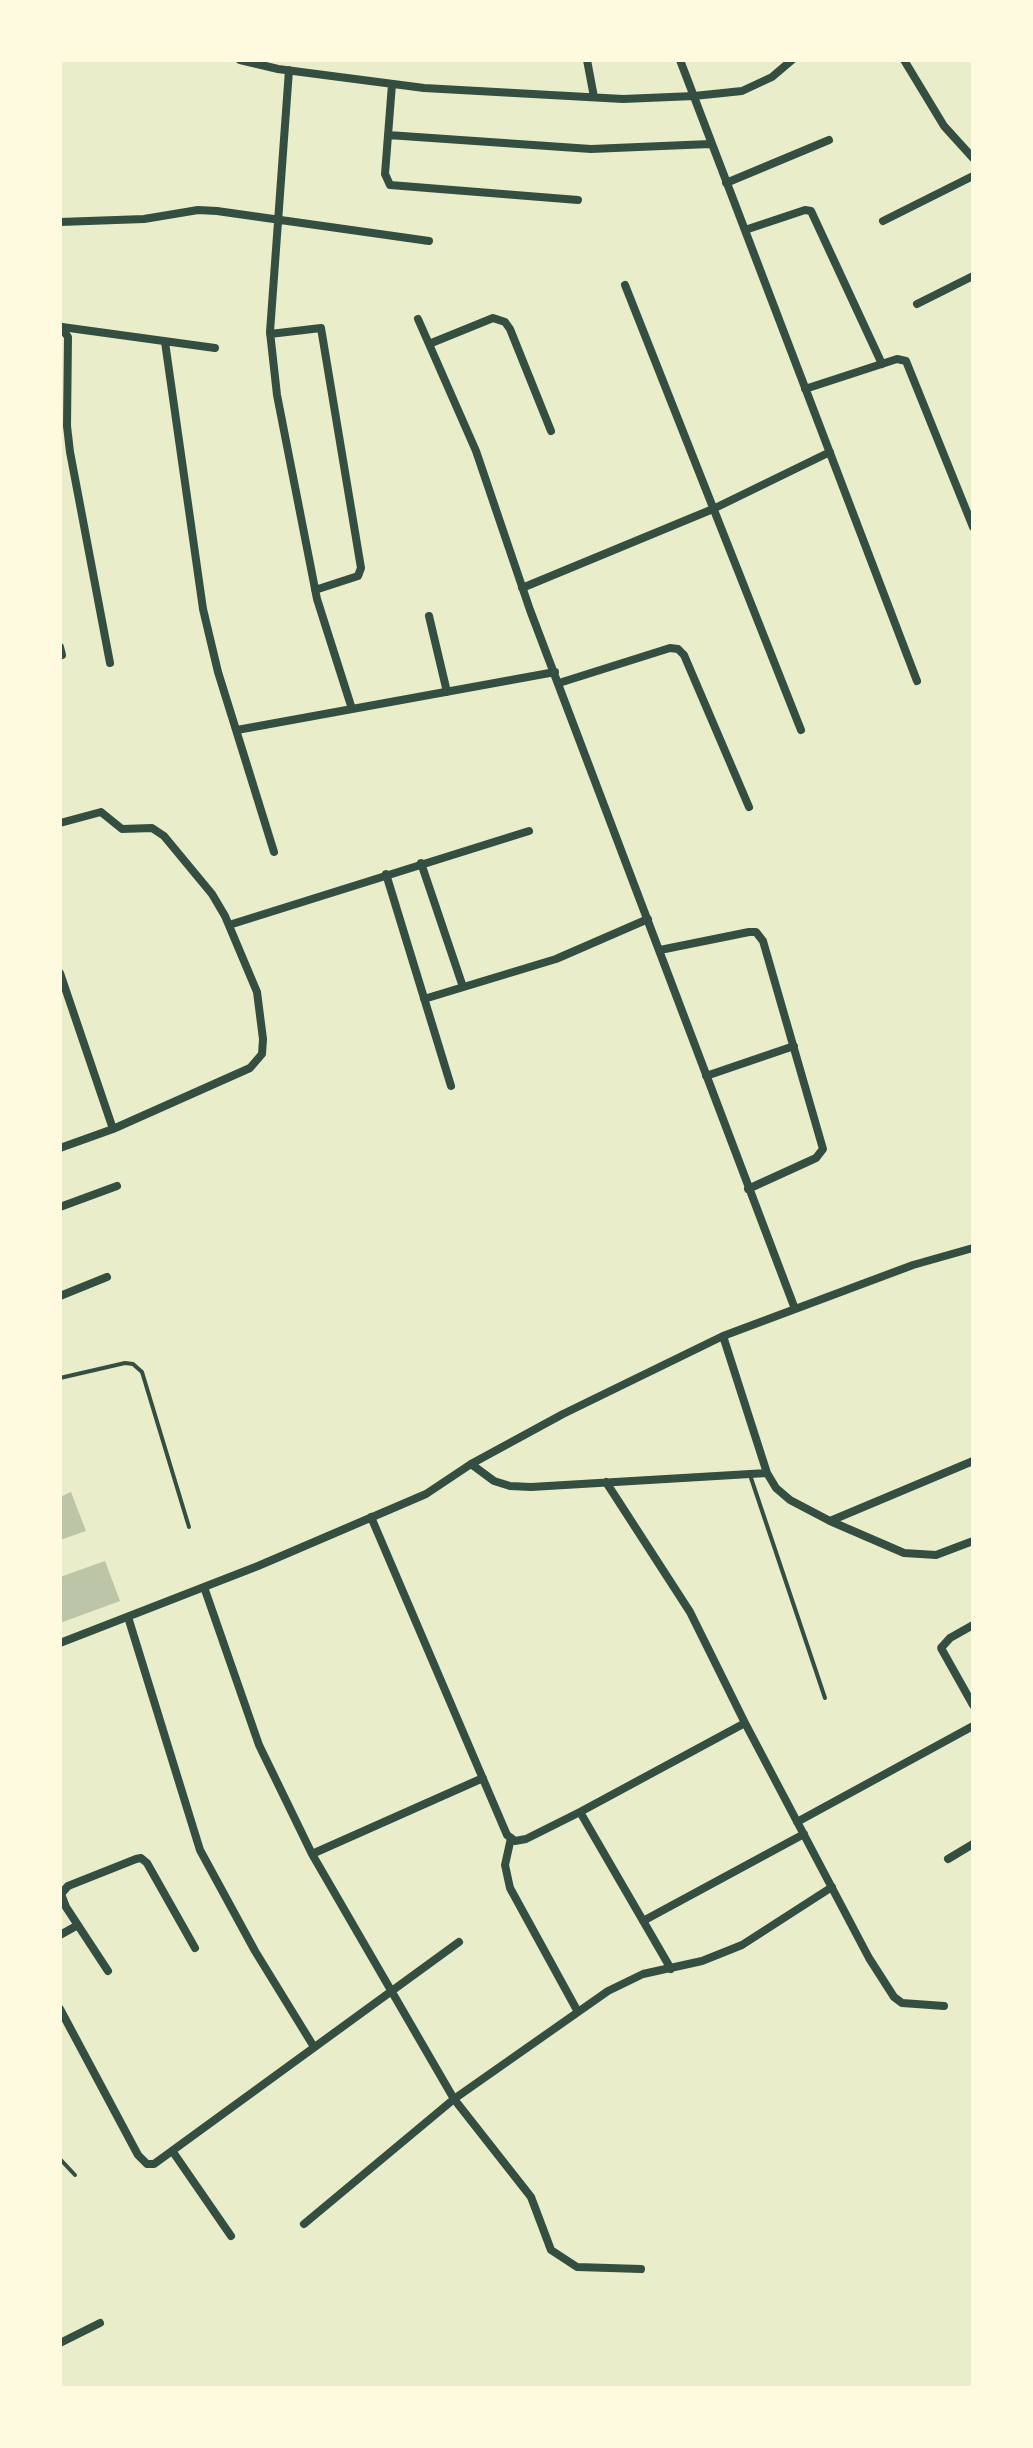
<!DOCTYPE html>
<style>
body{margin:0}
#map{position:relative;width:1033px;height:2448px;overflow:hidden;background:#e9edc9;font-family:"Archivo Narrow",sans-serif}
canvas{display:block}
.frame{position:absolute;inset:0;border:62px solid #fefae0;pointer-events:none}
</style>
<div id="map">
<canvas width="1033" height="2448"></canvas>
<div class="frame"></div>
</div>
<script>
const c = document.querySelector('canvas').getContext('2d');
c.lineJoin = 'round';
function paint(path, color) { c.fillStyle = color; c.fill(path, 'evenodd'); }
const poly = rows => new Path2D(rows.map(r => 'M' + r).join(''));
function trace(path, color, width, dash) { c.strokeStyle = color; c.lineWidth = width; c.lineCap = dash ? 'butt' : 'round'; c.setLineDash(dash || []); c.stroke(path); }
const building = poly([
 [71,1492,86,1531,60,1540,60,1497],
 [105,1561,120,1601,60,1623,60,1577]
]);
const service = poly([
 [60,1378,125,1363,133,1364,142,1372,189,1527],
 [750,1475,825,1698],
 [60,2159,75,2175]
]);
const minor = poly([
 [240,60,278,69,424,88,623,99,694,96,742,91,772,77,792,60],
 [587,60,594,97],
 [680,60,917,681],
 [904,60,944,126,973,158],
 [289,70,270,332,277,395,317,599,352,709],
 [392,84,385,174,390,185,578,200],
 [388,135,591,149,710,144],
 [726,183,829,140],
 [883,221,973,176],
 [60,222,144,219,198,210,217,211,429,241],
 [745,230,805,210,811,211,882,364],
 [625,285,801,730],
 [917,304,973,276],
 [418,319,476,451,530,610,795,1309],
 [60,326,68,337,67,426,70,452,110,663],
 [62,327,215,348],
 [270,334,321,328,361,568,358,576,315,590],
 [165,342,203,609,218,672,274,852],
 [429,344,493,318,505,322,510,329,551,431],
 [805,389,897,359,906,361,973,527],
 [522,588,713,509,830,452],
 [429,616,447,692],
 [60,647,62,655],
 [559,683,670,648,678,649,684,655,749,807],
 [237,730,555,672],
 [60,823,101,812,122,829,152,828,164,836,212,894,225,916,257,992,263,1039,262,1054,250,1068,113,1129,60,1148],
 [421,863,463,987],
 [386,874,451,1086],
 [229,925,529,831],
 [660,950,749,932,756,932,763,941,823,1149,816,1158,748,1189],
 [60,973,113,1129],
 [424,999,556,959,648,919],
 [706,1076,794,1046],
 [60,1207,117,1186],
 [60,1296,107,1277],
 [723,1336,767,1473,776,1488,790,1500,830,1521,904,1553,936,1555,973,1541],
 [471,1464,494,1481,510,1486,531,1487,767,1473],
 [606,1482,690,1612,745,1723,869,1958,894,1997,902,2003,944,2006],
 [371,1517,507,1835,515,1841,526,1839,580,1812,745,1723],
 [830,1521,973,1461],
 [204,1587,259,1745,312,1854,454,2099,531,2197,551,2250,577,2267,641,2269],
 [128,1617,200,1850,255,1951,314,2047],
 [973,1625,950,1638,941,1648,973,1705],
 [60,1643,258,1566,426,1494,471,1464,563,1414,723,1336,913,1265,973,1248],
 [580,1812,671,1969],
 [797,1822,973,1726],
 [511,1838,505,1865,510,1888,578,2012],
 [312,1854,483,1778],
 [948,1859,973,1844],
 [643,1921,804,1834],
 [60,1935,78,1925],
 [108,1971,66,1907,61,1894,68,1886,136,1859,141,1858,147,1863,195,1948],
 [60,2009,138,2155,147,2164,154,2164,459,1942],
 [173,2152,231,2236],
 [304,2224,454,2099,608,1991,643,1974,702,1961,742,1945,832,1887],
 [60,2343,100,2323]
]);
paint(building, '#bcc5a7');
trace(service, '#344e41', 4);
trace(minor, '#344e41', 8);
</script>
